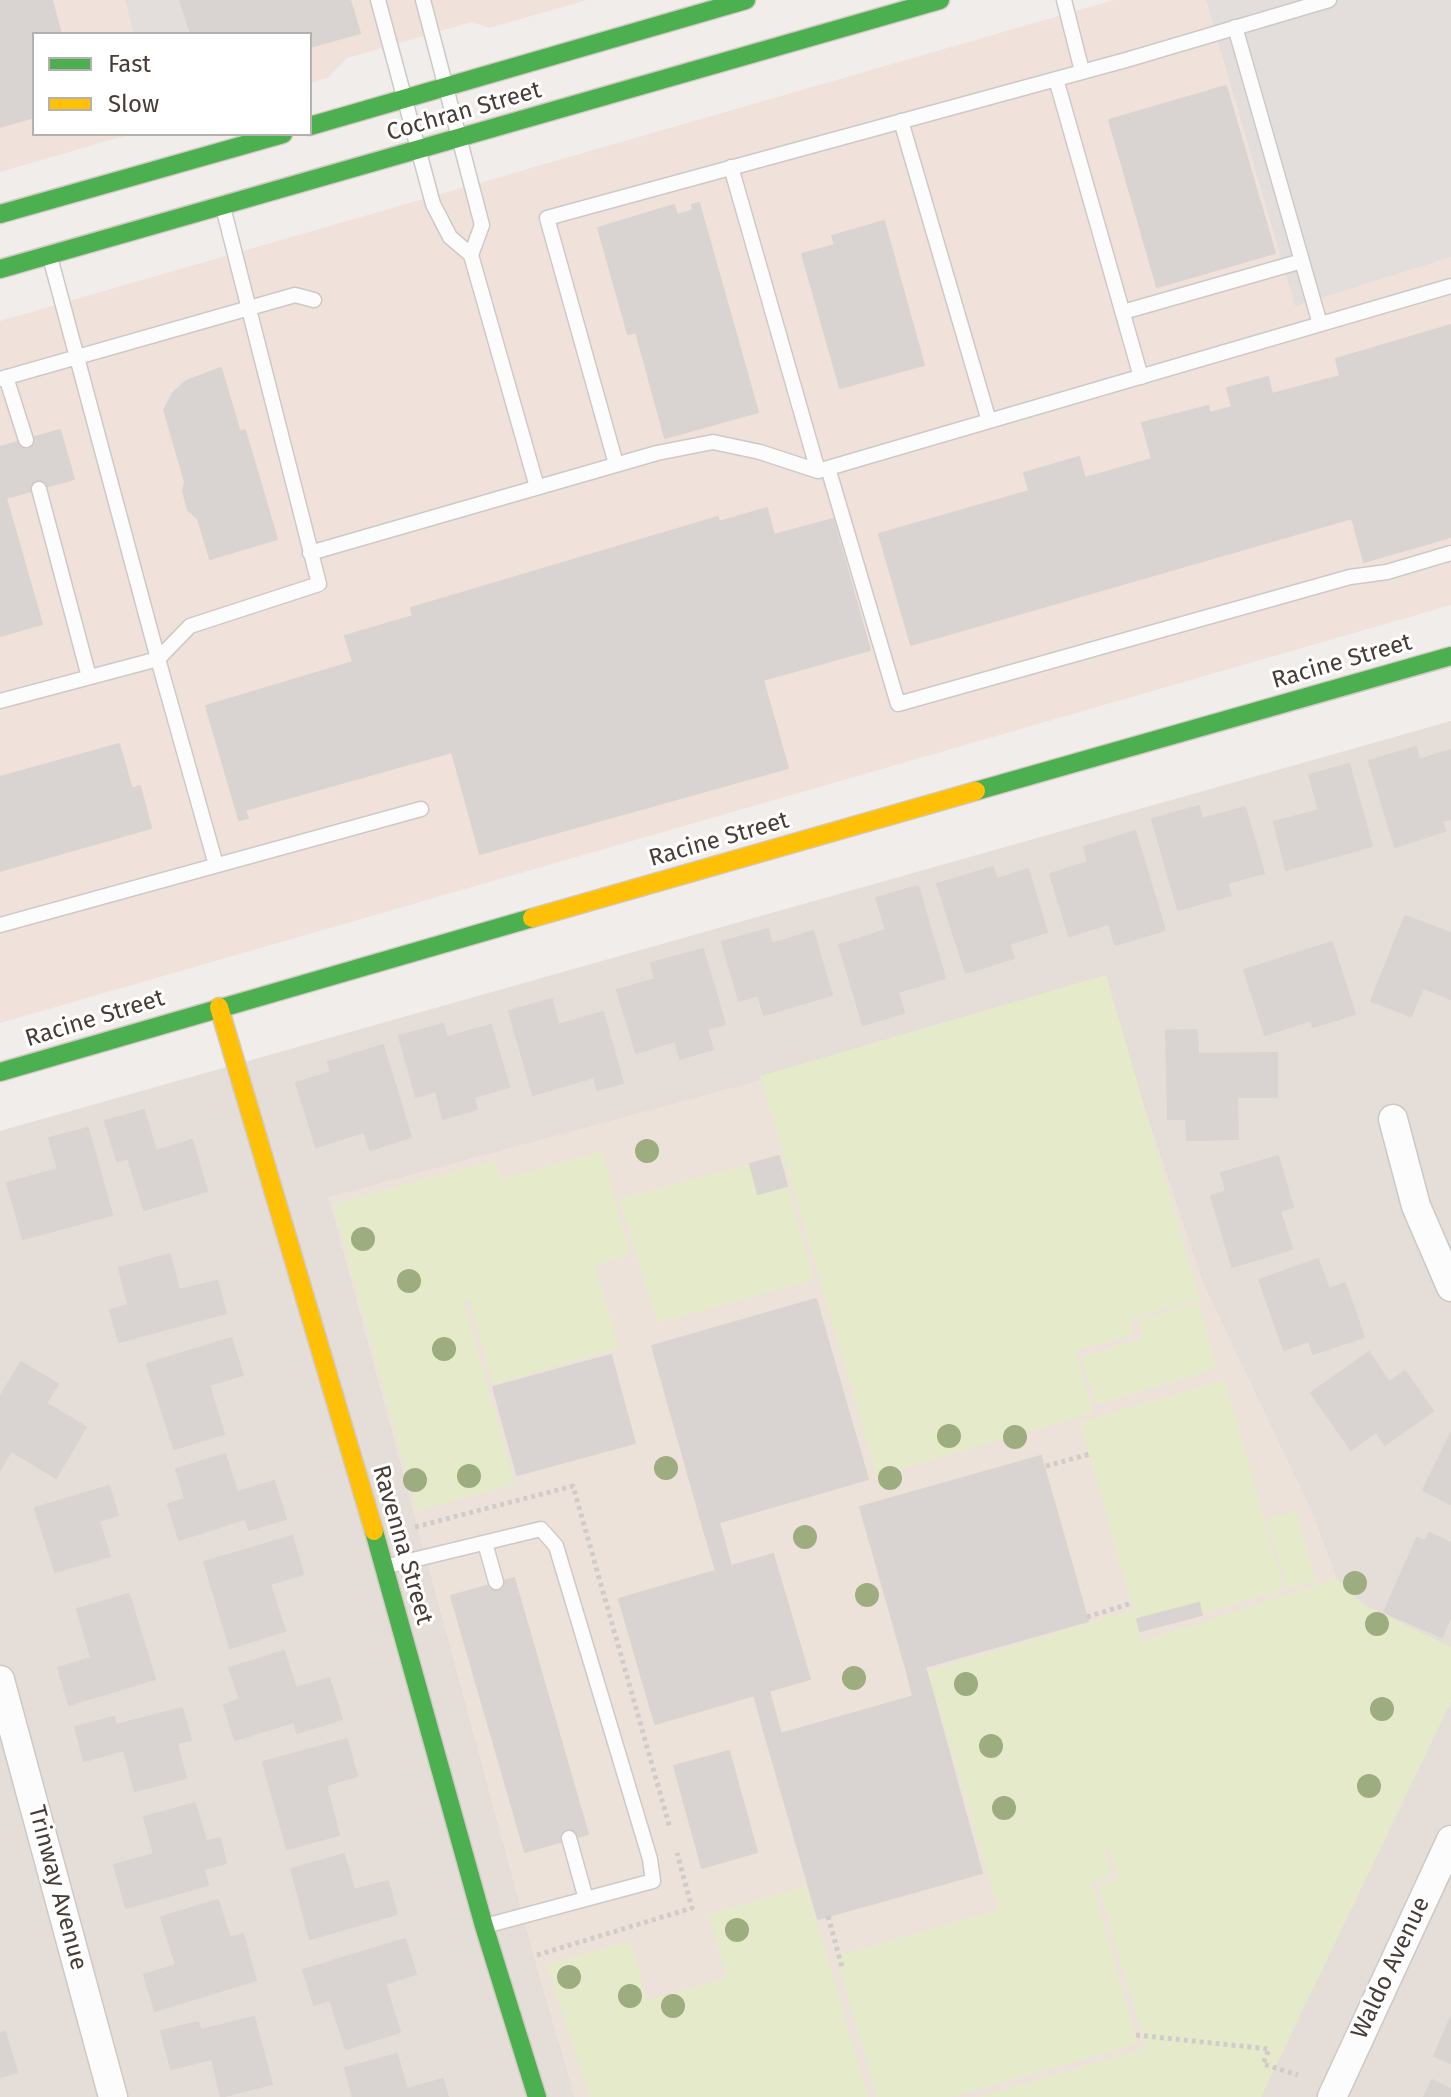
<!DOCTYPE html>
<style>
body{margin:0}
#map{position:relative;width:1451px;height:2097px;overflow:hidden;background:#f1edea;font-family:"Fira Sans",sans-serif}
canvas{display:block}
.legend{position:absolute;left:32px;top:32px;width:280px;height:104px;box-sizing:border-box;background:#fff;border:2px solid #b5b1af;margin:0;padding:10px 14px;list-style:none;font-size:24px;color:#473c36}
.legend li{display:flex;align-items:center;gap:16px;height:40px}
.legend b{width:40px;border:2px solid #b5b1af}
</style>
<div id="map">
<canvas width="1451" height="2097"></canvas>
<ul class="legend">
<li><b style="height:10px;background:#4caf50"></b>Fast</li>
<li><b style="height:10px;background:#ffc107"></b>Slow</li>
</ul>
</div>
<script>
const c = document.querySelector('canvas').getContext('2d');
c.lineJoin = 'round';
function paint(path, color) { c.fillStyle = color; c.fill(path, 'evenodd'); }
const poly = rows => new Path2D(rows.map(r => 'M' + r).join(''));
function trace(path, color, width, dash) { c.strokeStyle = color; c.lineWidth = width; c.lineCap = dash ? 'butt' : 'round'; c.setLineDash(dash || []); c.stroke(path); }
function drawText(font, color, halo, rows, align = 'center') {
  c.font = font + ' "Fira Sans",sans-serif'; c.lineWidth = 6; c.setLineDash([]); c.textBaseline = 'middle'; c.strokeStyle = halo; c.fillStyle = color; for (const [text, x, y, turn = 0] of rows) {
    c.save(); c.translate(x, y); c.rotate((+turn || 0) * Math.PI / 180); c.textAlign = isNaN(turn) ? turn : align; if (halo) c.strokeText(text, 0, 0); c.fillText(text, 0, 0); c.restore();
  }
}
const residential = poly([
 [1451,721,1451,2097,1242,2097,1357,1634,1312,1513,1205,1288,329,1197,534,1956,575,2097,0,2097,0,1131]
]);
const commercial = poly([
 [0,0,587,0,489,28,472,22,347,58,328,78,310,83,310,34,34,34,34,134,131,134,0,172],
 [1114,0,1451,0,1451,605,0,1023,0,321]
]);
const education = poly([
 [1104,987,1205,1288,1312,1513,1357,1634,1242,2097,575,2097,534,1956,329,1197]
]);
const green = poly([
 [1106,975,1200,1299,1130,1319,1134,1334,1076,1351,1093,1413,877,1476,760,1076],
 [602,1151,630,1255,595,1265,619,1348,493,1384,470,1300,464,1301,515,1484,417,1511,333,1204,495,1160,501,1179],
 [779,1156,814,1280,657,1323,619,1199],
 [1198,1302,1217,1368,1096,1405,1081,1357,1143,1338,1138,1320],
 [1225,1380,1284,1590,1139,1631,1142,1641,1337,1579,1363,1604,1451,1647,1451,1702,1261,2097,979,2097,1146,2048,1098,1885,1119,1879,1109,1847,1105,1849,1111,1877,1092,1883,1138,2044,951,2097,877,2097,836,1956,998,1910,928,1671,1132,1610,1138,1626,1080,1422],
 [1296,1511,1316,1581,1287,1589,1267,1519],
 [806,1886,868,2097,590,2097,546,1964,631,1941,647,2000,726,1978,709,1914]
]);
const parking = poly([
 [125,0,183,0,192,34,134,34],
 [1206,0,1451,0,1451,257,1295,306]
]);
const building = poly([
 [0,0,52,0,61,34,34,34,34,117,0,127,0,0],
 [180,0,350,0,360,33,310,47,310,34,191,34,180,0],
 [1226,86,1275,253,1157,287,1109,120,1226,86],
 [699,203,758,412,665,438,636,332,628,334,598,228,674,205,677,215,693,210,692,205,699,203],
 [884,221,924,365,840,388,802,254,835,245,832,236,884,221],
 [1451,325,1451,537,1364,562,1352,518,911,645,879,534,1029,491,1024,473,1079,457,1085,478,1152,459,1142,423,1208,406,1210,413,1232,407,1227,388,1268,377,1272,394,1340,376,1336,359,1451,325],
 [221,368,240,432,245,430,277,539,210,559,198,519,188,510,183,491,185,482,164,410,173,393,186,381,221,368],
 [60,430,74,479,6,498,42,624,0,636,0,447,60,430],
 [767,508,774,535,833,519,870,650,763,680,788,768,480,854,452,752,245,810,248,818,239,820,206,706,353,662,345,636,413,616,411,608,718,517,719,522,767,508],
 [119,744,132,789,140,786,151,828,0,871,0,777,119,744],
 [1416,747,1419,760,1451,750,1451,819,1442,821,1445,831,1395,847,1369,761,1416,747],
 [1349,764,1372,846,1286,870,1274,822,1319,810,1309,775,1349,764],
 [1199,806,1202,819,1245,807,1264,873,1227,883,1231,895,1178,910,1152,819,1199,806],
 [1135,831,1165,930,1115,945,1109,924,1069,936,1050,874,1088,862,1084,847,1135,831],
 [993,867,997,879,1028,869,1047,932,1009,944,1014,958,966,973,937,884,993,867],
 [918,886,945,978,898,992,904,1013,863,1025,839,945,886,930,876,898,918,886],
 [1405,916,1451,933,1451,999,1423,988,1411,1016,1371,1001,1405,916],
 [768,929,772,944,813,931,832,995,764,1015,758,995,739,1001,722,942,768,929],
 [1332,942,1355,1014,1313,1027,1311,1020,1265,1035,1244,970,1332,942],
 [703,949,725,1024,707,1029,713,1049,680,1059,675,1041,636,1053,617,990,655,979,651,963,703,949],
 [552,999,558,1025,603,1012,623,1083,597,1090,594,1077,533,1095,509,1011,552,999],
 [443,1024,447,1037,491,1025,509,1087,474,1097,477,1109,443,1119,436,1091,416,1097,399,1036,443,1024],
 [1197,1030,1198,1054,1277,1053,1277,1097,1237,1097,1238,1139,1187,1140,1186,1119,1168,1119,1166,1031,1197,1030],
 [383,1045,411,1137,370,1150,364,1132,316,1147,296,1083,331,1072,328,1062,383,1045],
 [144,1110,156,1151,192,1140,207,1191,144,1210,128,1158,117,1161,105,1121,144,1110],
 [88,1128,112,1215,23,1239,7,1183,58,1169,49,1138,88,1128],
 [779,1156,787,1186,758,1194,750,1164,779,1156],
 [1278,1156,1293,1207,1280,1211,1292,1249,1232,1267,1211,1196,1226,1191,1221,1173,1278,1156],
 [170,1254,179,1290,217,1281,226,1313,119,1342,110,1310,128,1305,119,1268,170,1254],
 [1318,1259,1329,1289,1345,1283,1364,1337,1313,1354,1309,1341,1284,1350,1259,1280,1318,1259],
 [816,1299,868,1479,703,1527,652,1346,816,1299],
 [231,1338,243,1375,209,1385,224,1434,174,1449,147,1364,231,1338],
 [1369,1352,1389,1382,1405,1371,1433,1411,1385,1445,1376,1432,1351,1450,1311,1393,1369,1352],
 [611,1355,635,1443,517,1475,493,1387,611,1355],
 [21,1362,58,1384,46,1403,86,1427,56,1478,11,1451,0,1470,0,1397,21,1362],
 [1451,1433,1451,1504,1423,1490,1451,1433],
 [225,1454,237,1492,274,1481,286,1519,249,1530,245,1519,179,1540,168,1504,185,1499,176,1469,225,1454],
 [1041,1456,1088,1621,907,1672,860,1507,1041,1456],
 [109,1486,118,1515,99,1521,110,1556,55,1572,35,1508,109,1486],
 [719,1522,731,1566,716,1571,703,1527,719,1522],
 [1429,1533,1451,1543,1451,1616,1442,1637,1384,1612,1417,1538,1425,1541,1429,1533],
 [292,1536,303,1574,270,1584,285,1631,230,1648,204,1562,292,1536],
 [773,1554,810,1679,655,1724,619,1599,773,1554],
 [514,1578,588,1834,525,1852,451,1596,514,1578],
 [129,1594,155,1679,69,1705,58,1668,91,1658,77,1609,129,1594],
 [1199,1603,1202,1615,1140,1631,1137,1619,1199,1603],
 [284,1651,296,1688,329,1678,342,1719,297,1733,294,1722,235,1740,224,1705,240,1699,229,1668,284,1651],
 [925,1667,932,1691,913,1696,907,1672,925,1667],
 [769,1691,781,1734,766,1738,754,1695,769,1691],
 [932,1691,982,1873,818,1919,766,1738,932,1691],
 [182,1708,191,1740,177,1743,186,1778,135,1791,124,1750,84,1761,75,1727,114,1717,116,1725,182,1708],
 [347,1739,357,1776,326,1785,339,1835,287,1849,263,1762,347,1739],
 [729,1751,757,1852,702,1868,674,1766,729,1751],
 [195,1803,206,1841,220,1838,226,1863,204,1869,208,1885,126,1908,114,1865,154,1854,144,1817,195,1803],
 [344,1854,354,1890,388,1881,397,1914,310,1939,291,1869,344,1854],
 [218,1900,230,1938,243,1934,256,1980,155,2011,144,1975,176,1965,161,1917,218,1900],
 [405,1939,416,1974,385,1984,400,2032,346,2049,330,2000,314,2005,303,1970,405,1939],
 [254,2017,272,2084,221,2097,212,2059,171,2069,161,2031,198,2022,201,2030,254,2017],
 [1451,2017,1451,2063,1434,2056,1451,2017],
 [5,2032,17,2072,0,2077,0,2034,5,2032],
 [397,2054,407,2089,443,2079,448,2097,353,2097,345,2068,397,2054],
 [1432,2080,1451,2089,1451,2097,1424,2097,1432,2080]
]);
const path = poly([
 [1046,1466,1090,1454],
 [415,1527,573,1486,670,1828],
 [1087,1617,1132,1603],
 [828,1916,842,1967],
 [537,1955,692,1908,677,1853],
 [1136,2035,1269,2049,1263,2064,1298,2075]
]);
const lane = poly([
 [378,0,433,204,450,237,471,255,537,487],
 [423,0,482,225,471,255],
 [1064,0,1082,71],
 [1235,27,1320,324],
 [1056,79,1141,377],
 [901,121,989,421],
 [731,167,818,471],
 [1123,312,1302,261],
 [6,377,26,440],
 [0,379,295,295,314,300],
 [616,464,547,218,1126,60,1329,0],
 [828,468,898,704,1350,577,1387,572,1451,553],
 [39,489,89,677],
 [310,553,657,453,713,442,760,452,818,471,1451,286],
 [0,701,158,659,50,257],
 [216,865,158,659,190,626,319,584,223,207],
 [0,925,421,809],
 [485,1543,496,1582],
 [388,1566,541,1529,556,1546,650,1859,653,1881,485,1926],
 [569,1838,586,1899]
]);
const street = poly([
 [1393,1119,1416,1206,1451,1287],
 [0,1680,113,2097],
 [1332,2097,1451,1840]
]);
const fast = poly([
 [310,126,746,0],
 [0,214,283,134],
 [0,269,940,0],
 [976,791,1451,656],
 [0,1072,532,918],
 [374,1531,484,1926,537,2097]
]);
const slow = poly([
 [532,918,976,791],
 [219,1007,374,1531]
]);
const trees = [
 [647,1151],
 [363,1239],
 [409,1281],
 [444,1349],
 [949,1436],
 [1015,1437],
 [666,1468],
 [469,1476],
 [890,1478],
 [415,1480],
 [805,1537],
 [1355,1583],
 [867,1595],
 [1377,1624],
 [854,1678],
 [966,1684],
 [1382,1709],
 [991,1746],
 [1369,1786],
 [1004,1808],
 [737,1930],
 [569,1977],
 [630,1996],
 [673,2006]
];
const streetNames = [
 ["Cochran Street",464,112,-16],
 ["Racine Street",1342,662,-16],
 ["Racine Street",719,840,-16],
 ["Racine Street",95,1019,-17],
 ["Ravenna Street",402,1545,74],
 ["Trinway Avenue",57,1888,75],
 ["Waldo Avenue",1391,1968,-65]
];
paint(residential, '#e5ddd7');
paint(commercial, '#f0e2da');
paint(education, '#ece2d9');
paint(green, '#e5eaca');
paint(parking, '#e3dedb');
paint(building, '#d9d4d1');
trace(building, '#d9d4d0', 2);
trace(lane, '#cdc9c6', 17);
trace(street, '#cdc9c6', 31);
trace(fast, '#d2cac2', 21);
trace(slow, '#d2cac2', 21);
trace(path, '#d1ccca', 5, [4, 4]);
trace(lane, '#fdfcfc', 14);
trace(street, '#fdfcfc', 28);
trace(fast, '#4caf50', 18);
trace(slow, '#ffc107', 18);
c.fillStyle = '#9ead80';
for (const [x, y] of trees) { c.beginPath(); c.arc(x, y, 12, 0, 2 * Math.PI); c.fill(); }
drawText('24px', '#473c36', '#fff', streetNames);
</script>
